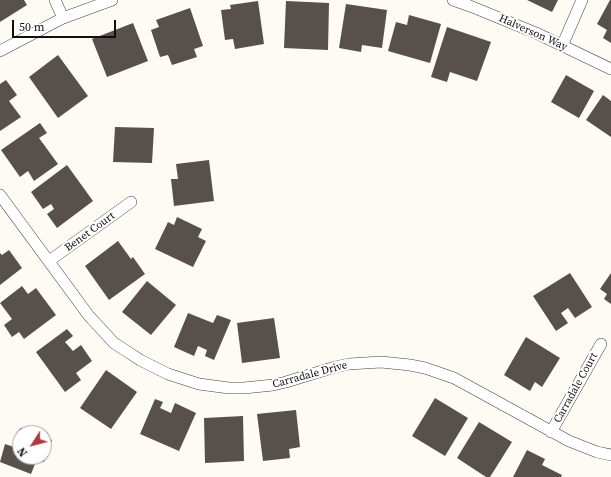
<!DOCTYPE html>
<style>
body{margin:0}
#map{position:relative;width:611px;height:477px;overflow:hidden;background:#fdfbf3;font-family:"Source Serif 4",serif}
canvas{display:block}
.north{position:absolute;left:12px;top:425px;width:40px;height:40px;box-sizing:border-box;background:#fff;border:1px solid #9f9f9f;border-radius:50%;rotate:234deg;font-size:11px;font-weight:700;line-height:16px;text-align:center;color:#0f0f0f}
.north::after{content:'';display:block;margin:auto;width:14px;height:18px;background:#af3840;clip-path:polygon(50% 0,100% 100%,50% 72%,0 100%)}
.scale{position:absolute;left:12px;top:20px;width:104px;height:18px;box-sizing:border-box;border:2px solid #0f0f0f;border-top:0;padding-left:5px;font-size:12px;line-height:14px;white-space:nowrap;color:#0f0f0f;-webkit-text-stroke:3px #fff;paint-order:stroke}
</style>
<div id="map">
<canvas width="611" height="477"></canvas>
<div class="north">N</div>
<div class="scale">50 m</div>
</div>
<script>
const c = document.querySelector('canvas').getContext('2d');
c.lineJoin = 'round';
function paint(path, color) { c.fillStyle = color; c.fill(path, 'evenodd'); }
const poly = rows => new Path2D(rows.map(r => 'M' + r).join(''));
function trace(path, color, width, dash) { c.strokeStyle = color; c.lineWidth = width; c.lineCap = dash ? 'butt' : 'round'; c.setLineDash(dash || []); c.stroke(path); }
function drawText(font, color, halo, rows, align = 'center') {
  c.font = font + ' "Source Serif 4",serif'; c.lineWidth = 4; c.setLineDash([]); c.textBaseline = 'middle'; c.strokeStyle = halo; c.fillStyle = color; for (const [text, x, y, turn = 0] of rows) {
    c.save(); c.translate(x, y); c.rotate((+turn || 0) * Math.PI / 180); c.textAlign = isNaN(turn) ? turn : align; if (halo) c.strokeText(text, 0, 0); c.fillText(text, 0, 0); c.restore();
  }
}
const building = poly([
 [0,0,24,0,27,5,0,22],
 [527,0,558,0,552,12],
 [610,0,611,0,611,43,603,38,607,30,597,24],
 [258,1,264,44,235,49,233,39,225,40,221,10,231,9,230,5],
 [286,1,329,3,328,50,284,48],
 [346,4,387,10,382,48,362,45,361,52,339,48],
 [190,8,203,46,194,49,197,57,172,65,168,55,160,57,151,30,159,27,156,20],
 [409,15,441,24,430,63,388,51,396,22,407,25],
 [133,23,148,61,107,77,92,39],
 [447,27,491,42,477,81,450,72,447,82,431,77],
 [58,55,88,96,58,118,29,77],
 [566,75,594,91,579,118,551,102],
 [6,80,17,95,9,101,21,117,0,131,0,84],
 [603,95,611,101,611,137,586,120],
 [40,123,47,133,39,138,58,164,34,181,28,171,20,177,1,150],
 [115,127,154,128,152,163,113,162],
 [209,160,214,201,174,206,171,179,178,179,176,164],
 [67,165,93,201,57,228,47,214,54,209,51,204,43,209,31,192],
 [177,217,202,229,198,237,206,241,193,267,155,249,168,222,174,225],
 [118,241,131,259,133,257,145,274,109,300,85,266],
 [9,250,22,268,0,285,0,253,2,255],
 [570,273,592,307,575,318,568,308,561,313,568,323,556,331,533,296],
 [611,273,611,304,604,299,607,294,600,289],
 [147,281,176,305,151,335,122,312],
 [22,286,28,294,36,288,56,315,24,339,19,332,12,337,4,325,12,319,0,303],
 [188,313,213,323,217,315,231,320,214,360,205,356,207,350,198,346,194,356,174,347],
 [274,318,280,358,242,363,237,323],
 [67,329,73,336,65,342,73,351,81,345,92,361,76,373,81,380,65,392,36,352],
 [526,337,560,358,542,387,535,382,530,391,504,375],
 [106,370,137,392,111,429,80,408],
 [435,398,468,418,445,456,412,436],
 [155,399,163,402,160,408,171,413,175,403,196,413,179,451,140,434],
 [296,410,300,447,289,449,290,458,263,461,257,414],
 [243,416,244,461,205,463,204,418],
 [479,422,512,442,490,477,486,477,457,458],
 [20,428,32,433,20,433,20,457,44,457,44,437,52,440,44,462,37,459,31,474,0,462,5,444,14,447],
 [527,450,545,459,542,465,562,475,561,477,513,477]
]);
const minor = poly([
 [55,0,63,18],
 [453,0,470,6,536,33,611,69],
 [562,46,582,0],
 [0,51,63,18,112,0],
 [0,195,89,316,102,330,114,343,128,352,140,360,168,374,199,384,229,388,244,388,273,385,286,382,335,367,349,364,381,362,410,365,425,368,454,378,569,441,597,452,611,455],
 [49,261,131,202],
 [551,432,601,344]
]);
const streetNames = [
 ["Halverson Way",533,33,24],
 ["Benet Court",90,232,-36],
 ["Carradale Drive",310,375,-15],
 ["Carradale Court",576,388,-61]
];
paint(building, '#57504d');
trace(minor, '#424242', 12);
trace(minor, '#fff', 11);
drawText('11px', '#0f0f0f', '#fff', streetNames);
</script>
